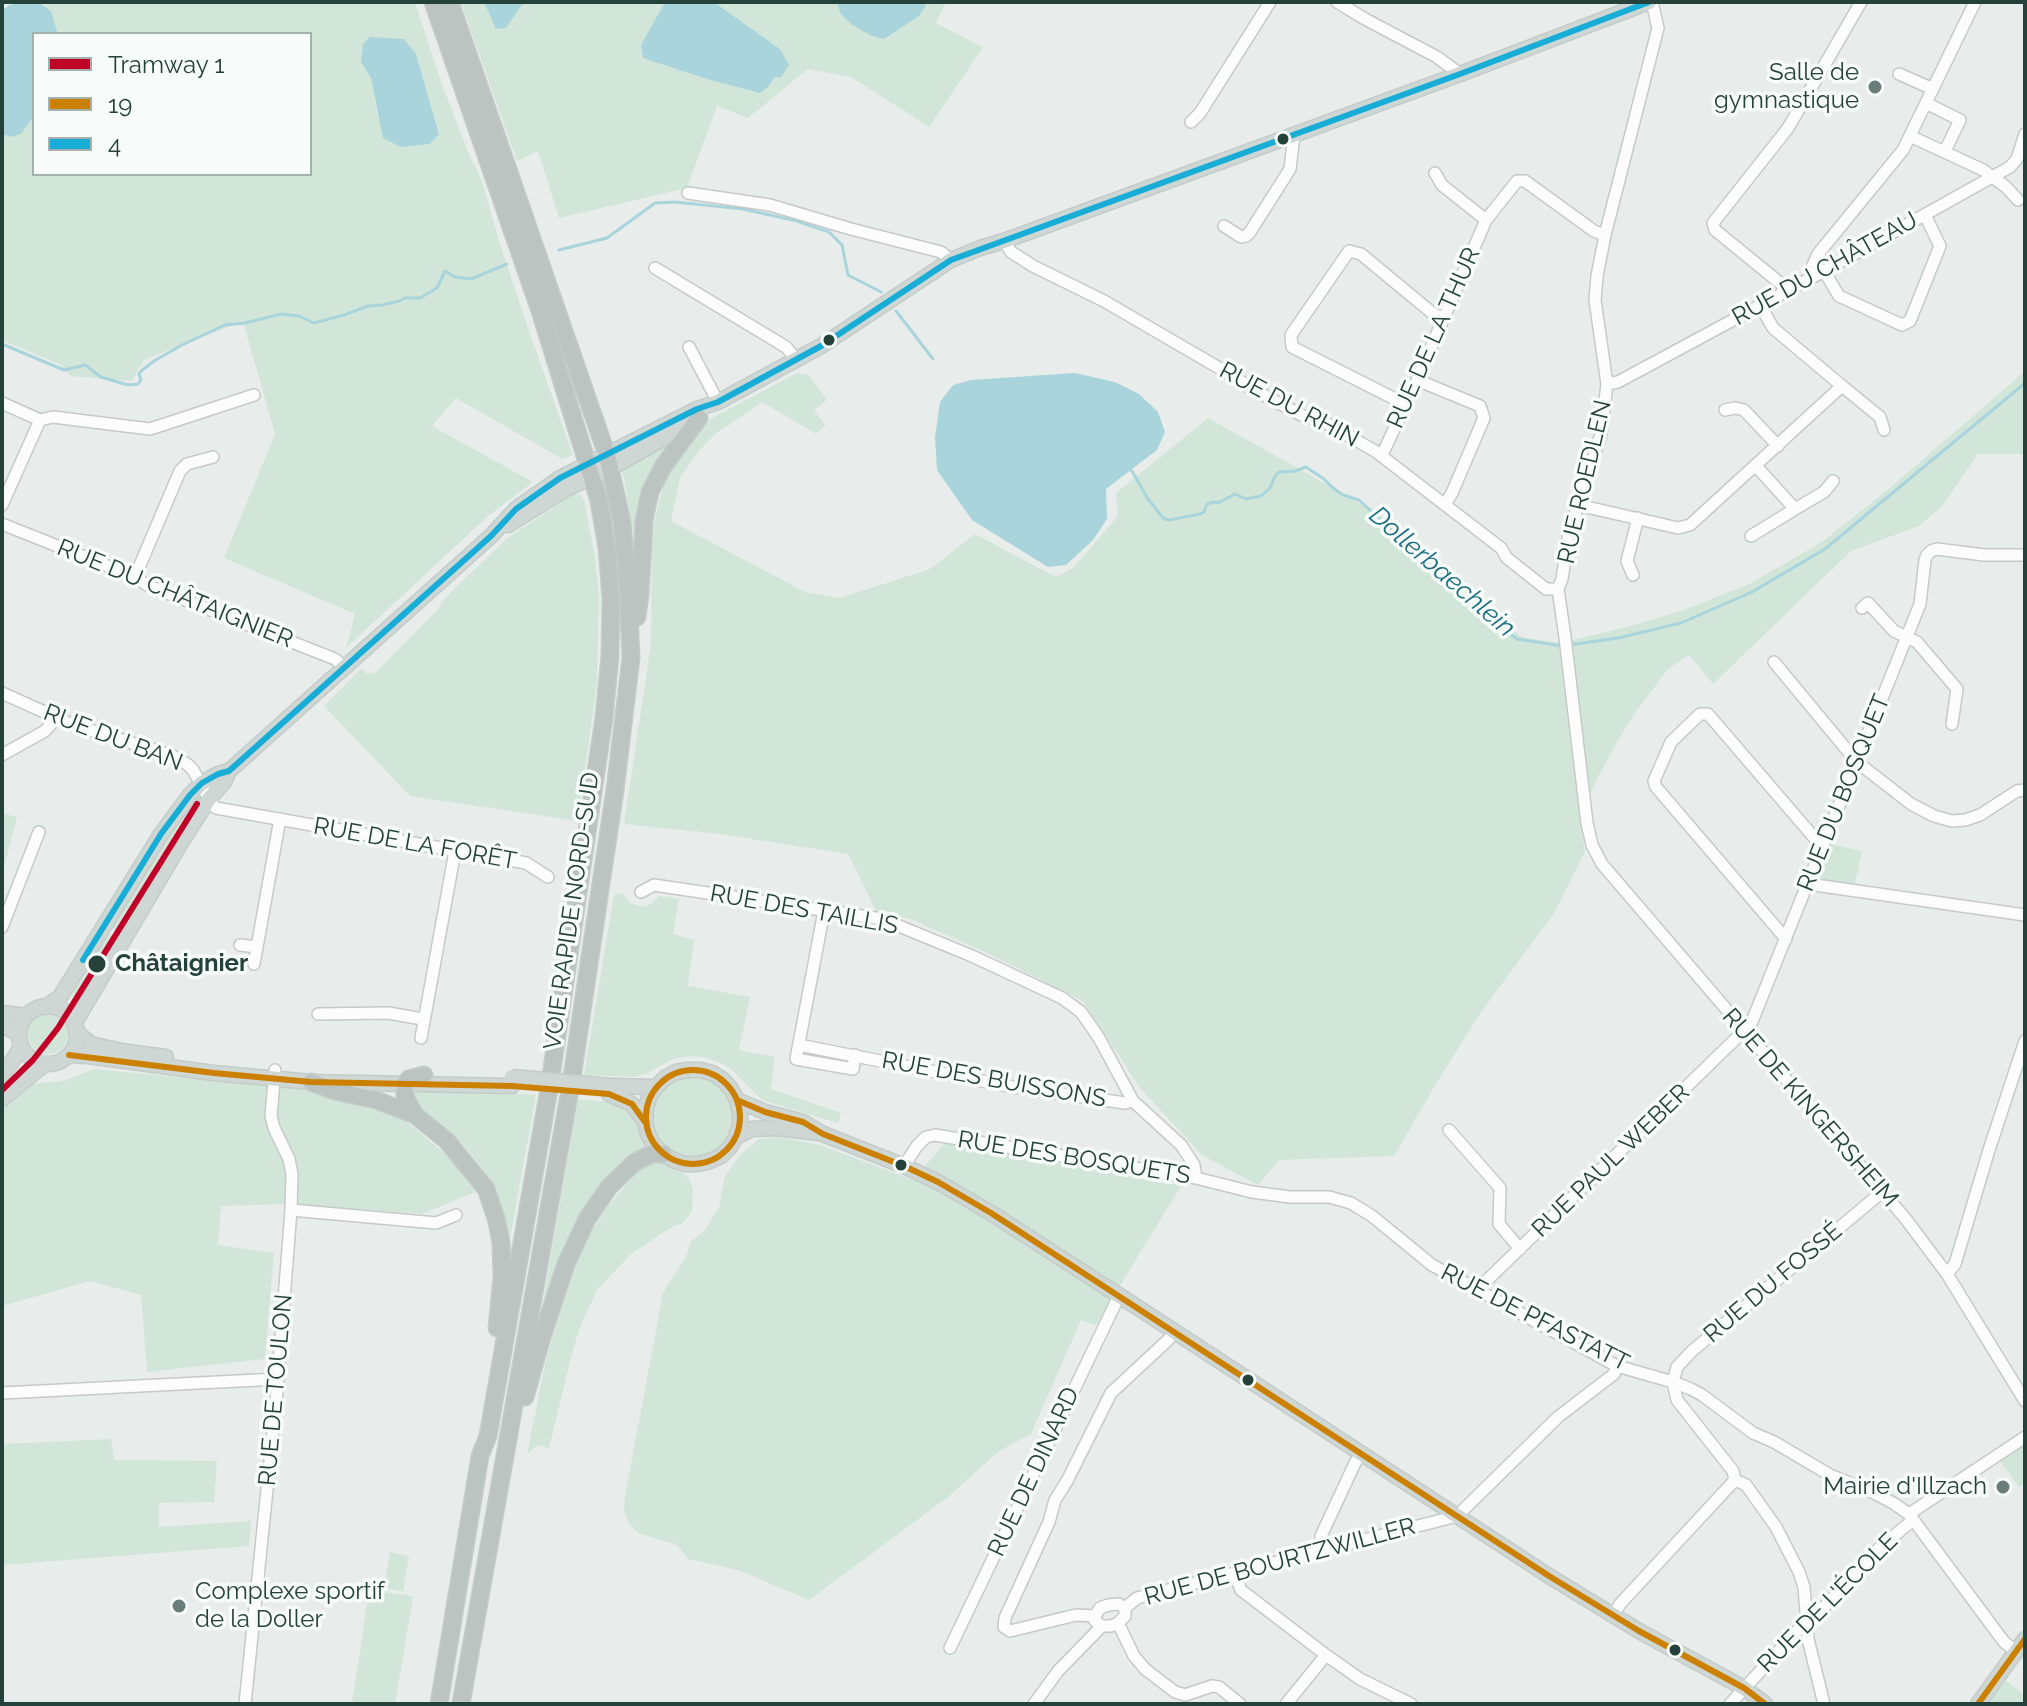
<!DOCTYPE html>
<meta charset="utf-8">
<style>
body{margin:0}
#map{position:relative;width:2027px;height:1706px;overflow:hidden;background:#e8edeb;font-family:Raleway,sans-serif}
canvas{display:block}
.frame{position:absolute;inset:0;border:4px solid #24423a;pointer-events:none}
.legend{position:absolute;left:32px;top:32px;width:280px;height:144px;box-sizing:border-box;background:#f7fbf9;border:2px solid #a3b1ad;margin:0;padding:10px 14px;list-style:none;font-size:24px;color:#24423a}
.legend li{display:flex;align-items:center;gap:16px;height:40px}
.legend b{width:40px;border:2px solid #a3b1ad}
</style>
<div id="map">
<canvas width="2027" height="1706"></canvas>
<div class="frame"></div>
<ul class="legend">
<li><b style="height:10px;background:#c00027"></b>Tramway 1</li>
<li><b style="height:10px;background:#cc8000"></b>19</li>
<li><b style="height:10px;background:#18add7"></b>4</li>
</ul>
</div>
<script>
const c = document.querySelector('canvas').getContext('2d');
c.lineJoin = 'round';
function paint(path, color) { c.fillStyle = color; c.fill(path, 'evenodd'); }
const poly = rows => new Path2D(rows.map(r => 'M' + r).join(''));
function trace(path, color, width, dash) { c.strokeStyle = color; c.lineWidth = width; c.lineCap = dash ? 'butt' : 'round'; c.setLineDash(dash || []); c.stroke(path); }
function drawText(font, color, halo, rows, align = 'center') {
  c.font = font + ' Raleway,sans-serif'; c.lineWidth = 7; c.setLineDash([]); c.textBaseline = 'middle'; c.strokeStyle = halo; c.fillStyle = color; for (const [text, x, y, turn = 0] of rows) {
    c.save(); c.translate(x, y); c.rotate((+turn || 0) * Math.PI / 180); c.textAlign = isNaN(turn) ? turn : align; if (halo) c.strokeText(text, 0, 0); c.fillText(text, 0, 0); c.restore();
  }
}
const green = poly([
 [38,2,415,2,440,79,468,152,482,181,499,241,530,334,573,455,562,459,456,398,432,426,533,482,488,516,346,648,355,614,224,558,275,434,243,321,144,360,132,381,70,376,61,365,2,340,2,134,11,137,21,134,34,116,34,174,310,174,310,34,56,34,51,11],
 [416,54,439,133,430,144,379,120,371,78,361,62],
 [461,2,484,2,496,29,506,28,524,2,665,2,641,45,768,87,775,76,780,49,714,2,837,2,840,13,884,39,927,5,928,2,946,2,936,23,983,47,929,127,851,77,808,69,748,118,717,106,687,188,559,218,538,151,517,161],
 [2025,371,2025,454,1978,454,1942,506,1919,526,1851,551,1713,684,1689,655,1668,669,1635,713,1617,742,1579,814,1585,852,1554,913,1479,1015,1439,1079,1394,1156,1279,1160,1258,1185,1202,1155,1140,1088,1083,1001,987,953,910,919,876,911,848,854,720,834,624,824,651,643,652,531,665,479,670,468,699,430,712,418,797,373,809,375,827,400,814,410,825,425,816,434,762,402,715,434,698,452,680,478,671,521,805,592,840,598,930,569,975,534,1056,577,1073,568,1118,516,1116,493,1208,418,1376,512,1440,578,1522,637,1559,643,1627,627,1681,611,1749,584,1822,542,1891,487],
 [673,441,635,542,622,468],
 [574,494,580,495,584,500,595,557,599,598,597,683,578,821,410,796,324,706,362,668,367,674,375,673,439,608,444,599,506,539],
 [199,794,203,799,120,933,108,926,163,837],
 [2,813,17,817,2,875],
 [1830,844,1862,851,1854,887,1813,881],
 [622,893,630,903,643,907,651,904,659,896,679,899,673,934,694,940,688,986,750,997,739,1050,775,1057,771,1089,841,1113,838,1123,762,1100,731,1069,721,1063,703,1057,690,1056,673,1059,646,1074,634,1077,584,1075,614,894],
 [108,933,116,938,78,1000,71,995],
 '28 1034a20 20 0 1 1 40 0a20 20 0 1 1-40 0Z',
 [94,1069,306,1089,402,1118,450,1158,475,1192,422,1214,288,1204,221,1206,218,1245,274,1253,265,1359,147,1372,141,1295,90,1281,2,1306,2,1107,31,1084,63,1081],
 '652 1117a41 41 0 1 1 82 0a41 41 0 1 1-82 0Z',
 [414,1090,536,1095,511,1233,508,1233,487,1177,478,1163,463,1144,416,1105,412,1093],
 [578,1099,608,1102,619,1105,629,1112,639,1123,646,1149,627,1159,540,1319],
 [779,1137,820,1145,913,1180,946,1142,1181,1186,1096,1325,1081,1320,1031,1434,999,1451,948,1497,809,1600,738,1570,688,1559,677,1545,638,1533,630,1525,624,1512,625,1496,663,1293,687,1255,690,1242,704,1231,719,1208,724,1178,739,1156,759,1139],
 [652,1163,662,1163,683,1173,688,1177,693,1188,692,1211,683,1223,670,1228,631,1254,597,1290,582,1322,573,1349,549,1448,538,1445,527,1454,545,1365,576,1256,607,1207,639,1170],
 [111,1439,114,1460,217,1461,214,1502,159,1503,159,1527,251,1521,249,1546,2,1565,2,1444],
 [2025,1444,2025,1482,2019,1487,2000,1461],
 [390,1552,409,1556,403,1591,384,1588],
 [369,1590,413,1596,395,1704,352,1704],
 [2006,1681,2025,1695,2025,1704,1991,1704,1987,1701,2000,1682]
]);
const water = poly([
 [22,2,38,2,51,11,57,32,56,34,34,34,34,116,21,134,11,137,2,134,2,11,9,5],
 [484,2,524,2,506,28,496,29],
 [665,2,714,2,780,49,789,65,781,77,775,77,768,87,760,93,707,79,643,58,641,45],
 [837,2,928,2,919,16,884,39,870,35,851,24,840,13],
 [370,37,404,39,416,54,439,134,430,144,401,147,383,138,371,78,361,62,363,44],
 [1075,373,1115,382,1139,394,1158,412,1165,432,1157,450,1106,489,1107,519,1093,540,1066,565,1048,567,972,520,937,470,935,437,940,402,953,385,971,380]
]);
const stream = poly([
 [559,250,607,238,655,203,675,202,743,209,797,221,829,232,842,245,848,275,881,292],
 [896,311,933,359],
 [2,344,64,370,85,365,101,377,128,385,138,384,141,380,139,374,141,371,154,361,182,345,225,325,245,323,281,314,299,316,314,323,344,315,368,306,382,305,399,301,405,298,420,298,437,288,445,271,455,277,471,279,507,264],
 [1129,469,1132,471,1148,499,1163,518,1169,520,1200,514,1204,512,1207,504,1213,502,1218,503,1235,494,1246,499,1261,496,1270,488,1275,476,1279,472,1295,471,1306,467,1324,479,1333,488,1343,495,1359,500,1484,615,1517,639,1562,646],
 [1569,645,1618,638,1681,623,1752,592,1825,549,2025,383]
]);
const minor = poly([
 [1337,2,1365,19,1437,57,1460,74],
 [1652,2,1658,28,1605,235,1597,276,1595,300,1607,384,1601,434,1569,533,1562,579,1558,589,1565,637,1587,823,1592,845,1602,864,1905,1218,1947,1274,2025,1401],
 [1899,74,1933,89],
 [1926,103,1960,120,1945,151],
 [1191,122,1200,113,1270,2],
 [1910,136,1983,170,2006,187,2018,200],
 [1435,173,1442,185,1486,220],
 [688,193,770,205,851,229,941,252,951,260],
 [1224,226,1241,237,1246,236,1250,232,1290,169,1294,135],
 [1004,241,1011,252,1033,266,1104,301,1238,379,1245,385,1305,417,1319,419,1375,451,1501,548,1507,558,1546,589,1558,589],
 [655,268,786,347,796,359],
 [1824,271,1839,296,1902,325,1910,321,1940,246,1925,215],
 [1816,275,1813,265,1818,254,1903,150,1975,2],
 [1786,291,1780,283,1715,230,1713,223,1788,128,1861,2],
 [689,347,718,402],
 [1417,380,1480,406,1484,418,1452,493,1445,504],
 [1607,384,1618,382,1824,271,2010,167,2017,159,2025,134],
 [1842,386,1880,417,1884,430],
 [2,403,40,420,53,417,150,429,254,395],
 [1405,404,1292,347,1291,335,1349,251,1361,254,1431,312,1443,319],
 [1725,410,1735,408,1744,410,1778,446],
 [1382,455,1417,380,1486,220,1517,181,1525,181,1594,231,1605,235],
 [1756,466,1795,509,1824,492,1833,481],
 [2,505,40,420],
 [1578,505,1678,528,1690,525,1842,386,1773,328,1760,305],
 [2,524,135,577,147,585,172,595,335,659,345,668],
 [1751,536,1795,509],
 [1633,575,1627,561,1638,518],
 [135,577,180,471,187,464,213,457],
 [1862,608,1868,603,1894,631,1917,642,1957,689,1952,724],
 [1774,662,1857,762,1911,804,1934,816,1952,821,1965,820,1980,815,2017,791,2025,790],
 [2,693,71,724,173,756,187,764,193,770,212,804,216,808,526,863,548,877],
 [2,755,45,731,56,718],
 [1808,884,2025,915],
 [641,892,654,885,882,919,972,956,1062,998,1081,1012,1099,1038,1133,1101,1181,1145,1194,1165,1196,1178],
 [824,911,796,1059,853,1069,855,1055],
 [2,927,39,832],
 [1786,939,1656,787,1654,781,1671,742,1700,714,1708,714,1823,848],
 [240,945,257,947],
 [254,964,280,819],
 [318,1014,388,1013,423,1019],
 [421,1038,455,851],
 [799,1045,1007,1086,1125,1103,1133,1101],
 [1449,1130,1500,1188,1499,1224,1520,1249],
 [904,1166,917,1146,926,1137,935,1135,1196,1178,1252,1192,1290,1197,1329,1197,1351,1203,1372,1216,1432,1265,1617,1366,1673,1382,1691,1389,1702,1395,1753,1433,1774,1442,1830,1475,1874,1493,1893,1503,1909,1514,2004,1642,2016,1651],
 [291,1210,436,1223,456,1215],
 [1947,1274,1955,1264,1989,1150,2025,1041],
 [1477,1290,1751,1024,1920,604,1925,560,1927,555,1931,551,1937,549,1984,555,2025,555],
 [2,1393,277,1379],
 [1909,1514,2025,1437],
 [1320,1550,1321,1536,1355,1463,1361,1453],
 [1234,1573,1241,1590,1326,1655,1360,1679,1411,1704],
 [1119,1604,1125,1608,1125,1616,1118,1623,1111,1626,1102,1626,1095,1621,1095,1616,1100,1608,1108,1605,1119,1604],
 [1125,1608,1137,1598,1457,1516,1558,1417,1614,1374,1617,1366],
 [1095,1616,1076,1615,1010,1631,1004,1627,1005,1618,1049,1522,1055,1500,1067,1481,1111,1393,1168,1340,1175,1332],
 [1613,1616,1620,1604,1735,1480],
 [1118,1623,1134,1656,1145,1669,1175,1692,1185,1695,1212,1686,1219,1687,1240,1704],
 [950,1648,1119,1296],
 [245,1704,276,1402,291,1210,292,1174,289,1159,274,1128,271,1116,275,1070],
 [1034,1704,1058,1671,1102,1626],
 [1286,1704,1326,1655],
 [1730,1704,1801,1627,1813,1619,1876,1551,1913,1520],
 [1824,1704,1808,1639,1804,1587,1799,1572,1776,1527,1746,1485,1735,1480,1733,1471,1677,1400,1673,1382,1677,1367,1692,1351,1882,1192]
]);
const major = poly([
 [508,525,566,489,611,468,692,422],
 '19 1035a29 29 0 1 1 58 0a29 29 0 1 1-58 0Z',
 [45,1007,60,997,161,834,190,795,202,783,218,774,229,771,491,536,516,509,560,478,697,409,718,402,821,346,951,260,980,248,1004,241,1460,74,1649,2],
 [2,1013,26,1016],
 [74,1024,182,841,209,799,224,782,229,771],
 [2,1025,19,1034],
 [76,1032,91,1044,121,1051,166,1057],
 [69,1055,88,1056,214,1073,311,1082,512,1086],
 [2,1074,11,1063,21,1047],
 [610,1086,656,1087],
 [609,1094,632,1104,645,1122],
 [2,1099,45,1064],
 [737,1100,740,1112,740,1125,736,1137,730,1147,721,1156,710,1161,698,1164,685,1164,673,1160,663,1154,654,1145,648,1134,645,1122,646,1109,649,1097,656,1087,665,1078,676,1072,688,1070,700,1070,712,1073,723,1080,731,1089,737,1100,765,1112,803,1122,823,1134,904,1166,938,1182,991,1213,1140,1309,1549,1576,1639,1631,1744,1688,1765,1704],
 [736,1137,752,1129,777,1128,819,1133],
 [1978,1704,2025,1639]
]);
const highway = poly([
 [433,2,540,311,599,501,607,548,611,599,610,656,604,718,549,1089,488,1436,480,1456,439,1704],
 [450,2,607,455,622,522,628,587,631,658,615,790,571,1084,461,1704],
 [637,617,640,595,644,521,650,492,664,465,699,418],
 [311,1082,335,1091,376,1100,415,1115,447,1141,486,1189,496,1218,501,1242,502,1277,497,1328],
 [415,1115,405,1097,405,1084,409,1079,424,1075],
 [525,1397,543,1334,566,1264,587,1219,609,1187,634,1163,653,1153,663,1154]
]);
const majorBridge = poly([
 [512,1077,610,1086]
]);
const bus1 = poly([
 [69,1055,214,1073,311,1082,512,1086,609,1094,632,1104,645,1122],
 '646 1117a47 47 0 1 1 94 0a47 47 0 1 1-94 0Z',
 [737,1100,765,1112,803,1122,823,1134,904,1166,938,1182,991,1213,1549,1576,1639,1631,1744,1688,1765,1704],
 [1978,1704,2025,1639]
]);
const bus2 = poly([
 [83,960,161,834,190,795,202,783,218,774,229,771,491,536,516,509,560,478,697,409,718,402,821,346,951,260,1460,74,1649,2]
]);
const tram1 = poly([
 [2,1090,33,1060,58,1028,197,804]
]);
const markers = [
 [1875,87,8,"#697e78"],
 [1283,139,7,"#24423a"],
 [829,340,7,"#24423a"],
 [97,964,10,"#24423a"],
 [901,1165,7,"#24423a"],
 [1248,1380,7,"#24423a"],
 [2003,1487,8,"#697e78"],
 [179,1606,8,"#697e78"],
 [1675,1650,7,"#24423a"]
];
const poiNames = [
 ["Salle de",1859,73],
 ["gymnastique",1859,101],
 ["Mairie d'Illzach",1987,1487],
 ["Complexe sportif",195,1592,"left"],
 ["de la Doller",195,1620,"left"]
];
const streetNames = [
 ["RUE DU CHÂTEAU",1825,269,-29],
 ["RUE DE LA THUR",1434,338,-66],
 ["RUE DU RHIN",1289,405,28],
 ["RUE ROEDLEN",1585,482,-77],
 ["RUE DU CHÂTAIGNIER",175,594,22],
 ["RUE DU BAN",113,738,21],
 ["RUE DU BOSQUET",1844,793,-68],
 ["RUE DE LA FORÊT",415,844,10],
 ["RUE DES TAILLIS",804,910,10],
 ["VOIE RAPIDE NORD-SUD",572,911,-82],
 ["RUE DES BUISSONS",994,1080,10],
 ["RUE DE KINGERSHEIM",1810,1108,49],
 ["RUE DES BOSQUETS",1074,1158,9],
 ["RUE PAUL WEBER",1611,1161,-44],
 ["RUE DU FOSSÉ",1773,1283,-40],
 ["RUE DE PFASTATT",1535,1318,27],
 ["RUE DE TOULON",276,1390,-85],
 ["RUE DE DINARD",1034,1472,-65],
 ["RUE DE BOURTZWILLER",1280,1562,-15],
 ["RUE DE L'ÉCOLE",1828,1603,-45]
];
const stopNames = [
 ["Châtaignier",115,964]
];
const waterNames = [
 ["Dollerbaechlein",1442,572,41]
];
paint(green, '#d1e6d8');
paint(water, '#a9d4db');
trace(stream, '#a9d4db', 3);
trace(minor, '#c5cac8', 14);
trace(major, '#c3ccc9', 17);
trace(highway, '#c3ccc9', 19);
trace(minor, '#fcfcfc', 11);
trace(major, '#cfd7d5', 14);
trace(highway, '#bcc4c2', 16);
trace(majorBridge, '#c3ccc9', 17, []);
trace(majorBridge, '#cfd7d5', 14);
trace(bus1, '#cc8000', 6);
trace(bus2, '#18add7', 6);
trace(tram1, '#c00027', 6);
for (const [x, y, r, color] of markers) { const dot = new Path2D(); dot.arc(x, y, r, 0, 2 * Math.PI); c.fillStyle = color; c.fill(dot); trace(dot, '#f7fbf9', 3); }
drawText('24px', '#24423a', '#f7fbf9', poiNames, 'right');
drawText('24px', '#24423a', '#f7fbf9', streetNames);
drawText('bold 24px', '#24423a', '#f7fbf9', stopNames, 'left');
drawText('italic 26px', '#1c6f80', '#f7fbf9', waterNames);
</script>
